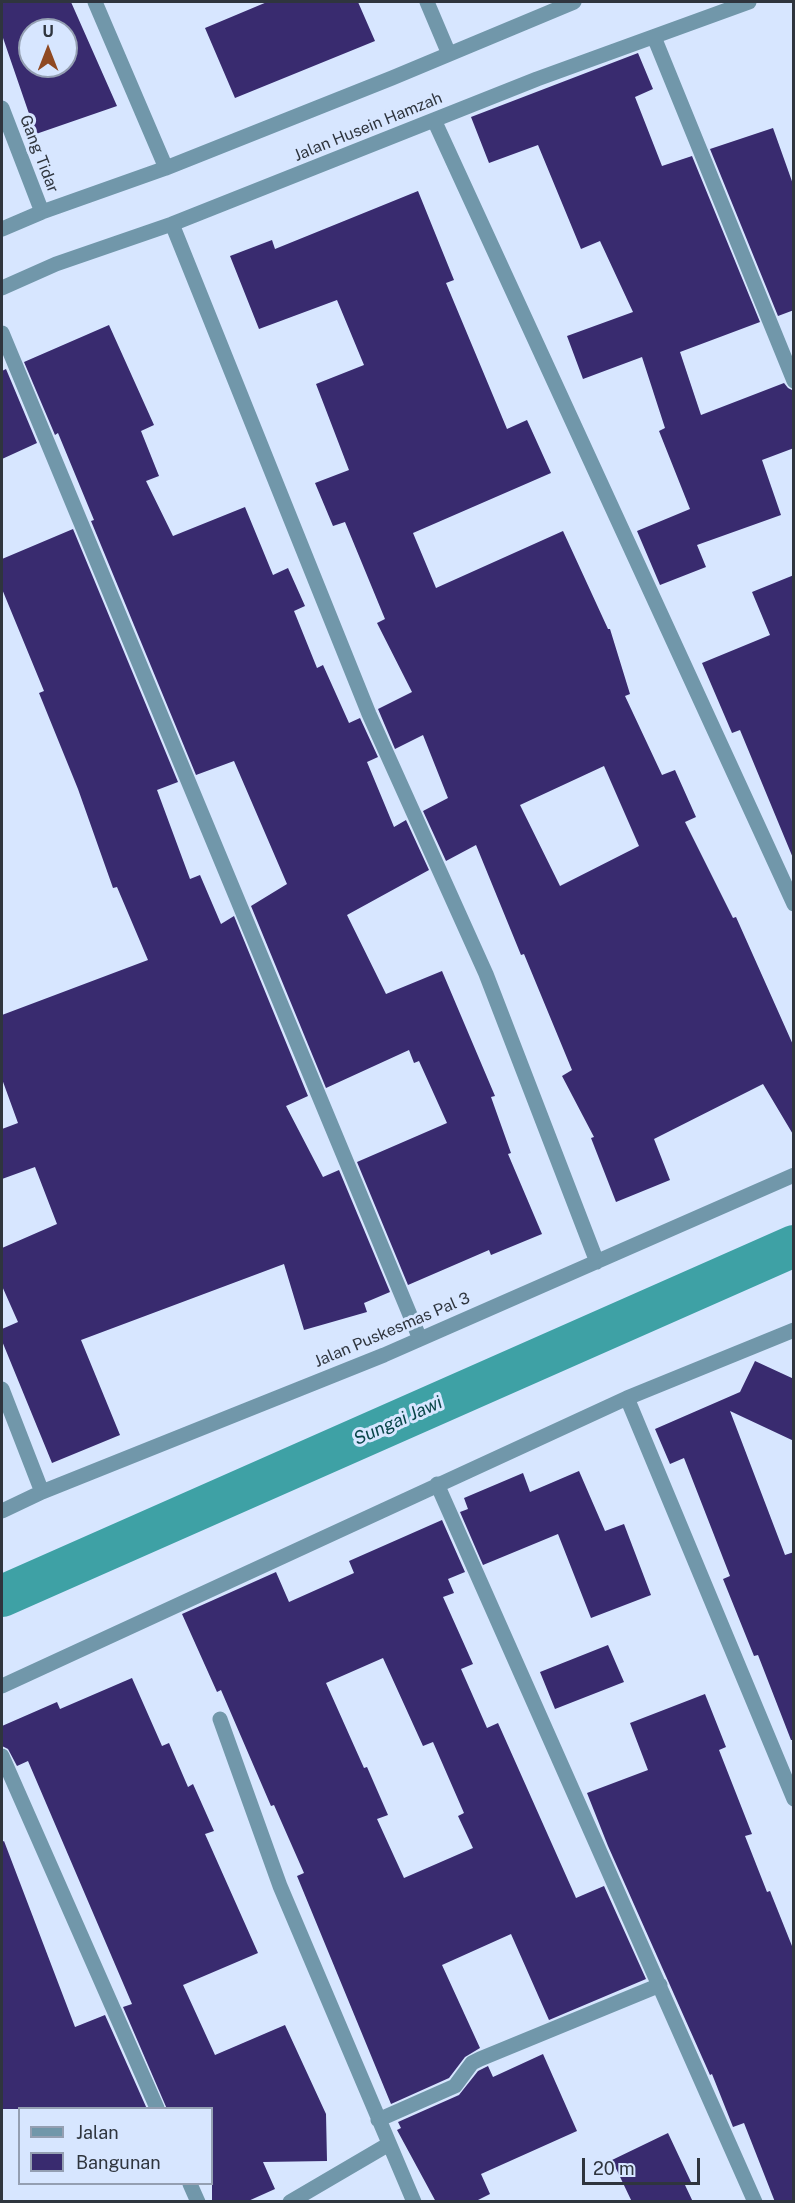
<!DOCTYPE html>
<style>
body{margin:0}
#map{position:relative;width:795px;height:2203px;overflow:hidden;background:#d7e6ff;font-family:"Public Sans",sans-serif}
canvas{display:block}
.frame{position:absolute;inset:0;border:3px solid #2f353e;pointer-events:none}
.legend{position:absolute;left:18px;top:2107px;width:195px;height:78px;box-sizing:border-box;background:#d7e6ff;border:2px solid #949fb2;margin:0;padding:8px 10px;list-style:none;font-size:18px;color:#2f353e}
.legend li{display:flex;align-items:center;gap:12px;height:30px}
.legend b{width:30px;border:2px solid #949fb2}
.north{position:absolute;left:18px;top:18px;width:60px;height:60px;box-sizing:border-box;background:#d7e6ff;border:2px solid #949fb2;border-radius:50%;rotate:0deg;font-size:16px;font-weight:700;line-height:24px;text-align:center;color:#2f353e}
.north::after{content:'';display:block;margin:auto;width:21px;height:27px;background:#8f4922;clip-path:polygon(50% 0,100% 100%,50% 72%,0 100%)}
.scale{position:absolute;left:582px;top:2158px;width:118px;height:27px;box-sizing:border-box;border:3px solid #2f353e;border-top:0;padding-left:8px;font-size:18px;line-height:21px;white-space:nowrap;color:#2f353e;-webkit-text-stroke:4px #d7e6ff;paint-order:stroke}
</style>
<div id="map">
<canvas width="795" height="2203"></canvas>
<div class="frame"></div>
<ul class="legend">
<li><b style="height:8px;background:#7197aa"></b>Jalan</li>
<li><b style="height:16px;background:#392b6f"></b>Bangunan</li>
</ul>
<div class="north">U</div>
<div class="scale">20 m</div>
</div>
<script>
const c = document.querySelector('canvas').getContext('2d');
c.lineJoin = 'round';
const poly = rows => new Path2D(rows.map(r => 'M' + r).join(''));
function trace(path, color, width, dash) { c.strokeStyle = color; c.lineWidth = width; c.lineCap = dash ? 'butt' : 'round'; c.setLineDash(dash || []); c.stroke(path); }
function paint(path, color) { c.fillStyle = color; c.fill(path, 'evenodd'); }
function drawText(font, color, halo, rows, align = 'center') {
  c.font = font + ' "Public Sans",sans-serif'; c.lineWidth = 6; c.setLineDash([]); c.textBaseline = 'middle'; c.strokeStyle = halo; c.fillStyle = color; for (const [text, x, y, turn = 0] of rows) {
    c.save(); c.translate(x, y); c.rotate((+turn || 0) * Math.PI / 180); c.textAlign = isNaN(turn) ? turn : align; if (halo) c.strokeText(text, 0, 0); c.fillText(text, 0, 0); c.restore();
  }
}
const canal = poly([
 [2,1596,794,1246]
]);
const building = poly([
 [2,2,71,2,117,106,36,134,2,35],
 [30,30,66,30,66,66,30,66],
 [267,2,358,2,375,41,235,98,205,28],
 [638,53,653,89,635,97,662,166,692,156,760,322,680,352,701,415,784,383,788,388,794,391,794,448,762,460,781,515,697,545,706,567,660,585,637,531,690,509,659,431,665,428,642,357,583,379,567,336,633,312,600,241,581,249,538,145,489,163,471,117],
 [773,128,794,187,794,310,778,316,710,149],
 [418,191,454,280,446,283,507,429,527,420,551,473,413,533,436,588,563,531,608,629,610,629,630,694,625,696,662,775,675,770,696,817,685,822,733,918,736,917,794,1047,794,1136,763,1084,654,1139,670,1180,616,1202,591,1138,594,1137,562,1076,572,1070,524,954,521,955,476,845,446,861,423,811,448,798,423,735,395,749,378,709,412,692,377,623,385,619,345,522,333,526,315,483,349,470,316,384,364,365,337,300,259,329,230,256,272,240,275,249],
 [604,766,639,846,560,886,520,805],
 [109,325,154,425,141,431,159,476,146,481,173,536,245,507,273,575,288,568,305,606,294,611,317,668,323,665,349,723,360,718,378,757,367,762,394,827,406,820,429,870,347,915,386,994,442,971,495,1096,491,1097,511,1153,508,1154,542,1234,491,1255,489,1250,408,1285,357,1162,447,1123,419,1061,414,1063,409,1050,326,1088,251,906,287,884,234,761,196,775,91,521,94,520,58,433,55,435,24,362],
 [6,369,37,443,2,459,2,371],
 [73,529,178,782,157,790,190,879,200,875,221,924,234,916,308,1096,286,1106,323,1177,339,1170,390,1292,364,1303,367,1312,304,1330,284,1264,81,1340,120,1435,52,1463,2,1341,2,1329,18,1322,2,1286,2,1248,57,1224,35,1167,2,1179,2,1129,18,1123,2,1079,2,1015,148,960,117,887,113,888,78,789,39,693,44,691,2,589,2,559],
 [794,575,794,858,793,858,740,730,732,733,702,663,770,635,752,592],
 [755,1361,794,1379,794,1441,730,1411,785,1555,794,1552,794,1740,791,1740,758,1655,754,1656,723,1579,730,1576,684,1458,670,1464,655,1429,740,1392],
 [579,1471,605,1531,624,1524,651,1595,591,1618,558,1534,483,1565,460,1512,468,1509,464,1498,523,1473,530,1492],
 [442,1520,465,1572,448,1579,454,1593,443,1597,473,1664,461,1669,487,1728,498,1723,576,1898,604,1886,646,1979,549,2020,511,1934,442,1965,480,2048,465,2057,449,2078,391,2104,297,1876,304,1873,274,1805,271,1806,221,1690,217,1692,182,1614,276,1572,289,1602,354,1573,349,1561],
 [383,1658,423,1746,433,1742,464,1813,458,1816,473,1848,404,1878,377,1819,388,1815,367,1767,364,1768,326,1683],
 [608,1645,624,1682,555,1709,540,1672],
 [132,1678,162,1746,169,1743,188,1787,193,1784,214,1831,205,1834,258,1953,183,1985,215,2055,285,2025,326,2114,327,2161,263,2162,275,2189,246,2202,212,2202,212,2109,167,2109,123,2007,132,2004,28,1761,17,1766,8,1749,2,1746,2,1726,57,1702,60,1709],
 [705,1694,726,1747,719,1750,752,1834,745,1836,767,1892,770,1891,794,1951,794,2202,775,2202,744,2123,733,2127,712,2074,710,2075,608,1846,587,1793,648,1770,630,1723],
 [4,1841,75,2027,105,2015,147,2109,2,2109,2,1842],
 [543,2054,577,2131,481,2174,490,2194,474,2202,436,2202,397,2130,401,2128,398,2122,459,2095,478,2071,488,2066,493,2077],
 [668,2133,691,2182,685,2185,693,2202,632,2202,612,2160]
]);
const minor = poly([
 [95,2,166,168],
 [427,2,449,54],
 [654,37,794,381],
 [2,108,42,212],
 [434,120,794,904],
 [172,224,369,714,486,974,597,1262],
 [2,229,42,212,166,168,392,78,574,2],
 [2,288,56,264,172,224,537,79,749,2],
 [2,333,420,1339],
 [2,1389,42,1492],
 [627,1398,794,1799],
 [437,1484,755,2202],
 [2,1511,42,1492,384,1355,794,1175],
 [2,1686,627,1398,794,1330],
 [220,1719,280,1886,414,2202],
 [2,1756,157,2108],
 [378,2120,455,2086,472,2063,480,2059,660,1985],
 [190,2184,198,2202],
 [290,2202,389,2144]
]);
const streetNames = [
 ["Jalan Husein Hamzah",368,127,-22],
 ["Gang Tidar",39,154,69],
 ["Jalan Puskesmas Pal 3",392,1330,-23]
];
const waterNames = [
 ["Sungai Jawi",398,1421,-24]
];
trace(canal, '#3ea1a5', 42);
paint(building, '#392b6f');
trace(minor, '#7197aa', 15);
drawText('16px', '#2f353e', '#d7e6ff', streetNames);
drawText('italic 18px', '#084548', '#d7e6ff', waterNames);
</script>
